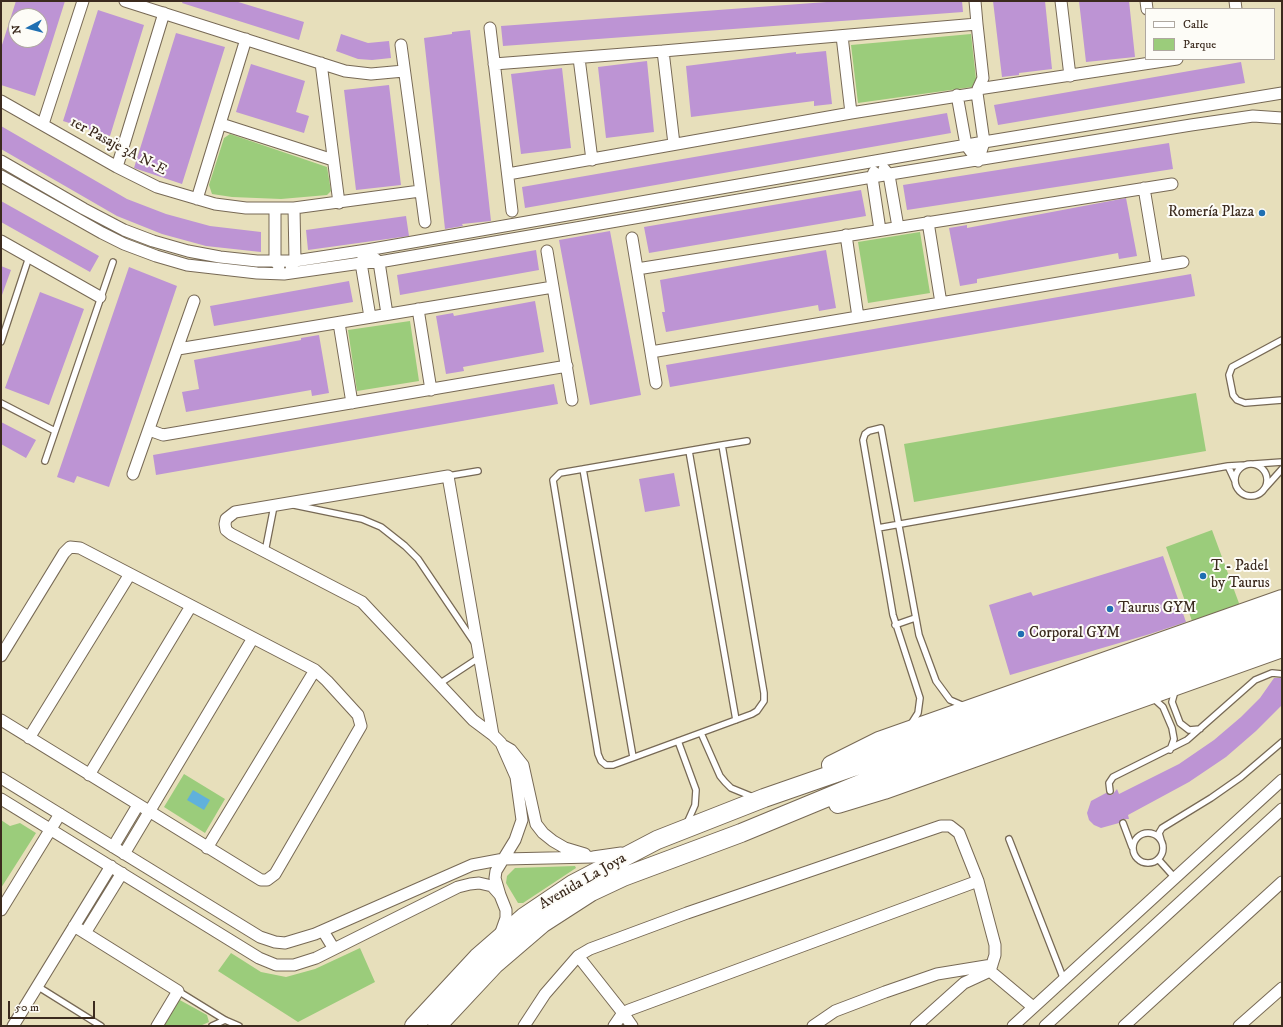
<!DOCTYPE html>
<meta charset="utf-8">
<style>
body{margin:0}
#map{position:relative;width:1283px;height:1027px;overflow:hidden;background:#e7dfbb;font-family:"IM FELL DW Pica",serif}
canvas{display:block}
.frame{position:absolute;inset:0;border:2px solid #3b2a1e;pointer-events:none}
.legend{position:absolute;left:1145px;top:8px;width:130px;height:52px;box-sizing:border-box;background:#fdfcf7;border:1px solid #afa8a0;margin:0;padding:5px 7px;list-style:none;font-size:12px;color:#3b2a1e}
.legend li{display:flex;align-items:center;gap:8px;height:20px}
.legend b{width:20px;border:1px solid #afa8a0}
.north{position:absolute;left:8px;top:8px;width:40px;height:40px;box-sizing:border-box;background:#fdfcf7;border:1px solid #afa8a0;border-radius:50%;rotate:263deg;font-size:11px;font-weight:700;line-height:16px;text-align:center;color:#3b2a1e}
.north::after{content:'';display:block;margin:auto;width:14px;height:18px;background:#1f6fb2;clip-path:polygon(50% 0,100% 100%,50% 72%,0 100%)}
.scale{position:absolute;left:8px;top:1001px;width:87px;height:18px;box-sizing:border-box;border:2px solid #3b2a1e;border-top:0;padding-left:5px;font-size:12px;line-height:14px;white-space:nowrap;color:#3b2a1e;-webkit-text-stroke:3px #fdfcf7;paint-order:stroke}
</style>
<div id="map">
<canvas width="1283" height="1027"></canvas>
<div class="frame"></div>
<ul class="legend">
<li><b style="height:5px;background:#fff"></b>Calle</li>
<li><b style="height:11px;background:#9bcc7b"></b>Parque</li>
</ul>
<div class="north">N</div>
<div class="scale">50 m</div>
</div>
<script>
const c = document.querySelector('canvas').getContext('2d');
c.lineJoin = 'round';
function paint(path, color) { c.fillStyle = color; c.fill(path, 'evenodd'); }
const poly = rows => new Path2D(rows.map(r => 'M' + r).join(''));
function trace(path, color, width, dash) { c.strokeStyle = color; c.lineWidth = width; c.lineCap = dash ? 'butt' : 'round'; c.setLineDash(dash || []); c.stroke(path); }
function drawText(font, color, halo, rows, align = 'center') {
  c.font = font + ' "IM FELL DW Pica",serif'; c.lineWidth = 4; c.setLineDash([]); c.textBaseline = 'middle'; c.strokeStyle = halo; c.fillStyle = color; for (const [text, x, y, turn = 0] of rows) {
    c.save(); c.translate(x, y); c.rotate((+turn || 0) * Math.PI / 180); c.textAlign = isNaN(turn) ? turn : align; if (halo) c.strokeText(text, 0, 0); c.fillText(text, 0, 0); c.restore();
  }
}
const green = poly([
 [971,34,976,79,972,87,858,103,851,45],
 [230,134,327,167,331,191,327,195,281,199,232,197,212,194,209,185,224,138],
 [920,232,930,293,868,303,858,242],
 [410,321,419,381,357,391,348,330],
 [1196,393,1206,451,914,502,904,444],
 [1212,530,1240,606,1192,621,1166,547],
 [184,774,225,799,205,833,164,807],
 [1,820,10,826,20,823,36,833,1,888],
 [575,866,576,868,523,903,518,903,506,883,507,876,515,868],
 [360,948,375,982,298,1022,218,971,231,953,261,972,286,977,315,969],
 [178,999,207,1015,209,1022,200,1026,162,1026]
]);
const water = poly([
 [193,790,210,800,204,810,187,800]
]);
const building = poly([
 [16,1,65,1,35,96,1,85,1,48],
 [16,16,40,16,40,40,16,40],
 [183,1,235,1,304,22,299,40,182,3],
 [840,1,962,1,963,12,503,46,501,26],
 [993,1,1045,1,1052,69,1019,73,1019,75,1002,77],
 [1079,1,1129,1,1135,57,1086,62],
 [98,10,144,25,110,136,63,121],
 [470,30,491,221,462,224,463,226,445,229,424,38,452,34,452,32],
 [176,33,225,47,182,184,134,168],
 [341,34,368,43,389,41,391,58,372,60,358,59,336,51],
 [826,51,832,104,814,106,814,101,691,117,686,66,796,52,796,54],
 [647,61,654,132,606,138,598,67],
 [1241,62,1245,83,998,125,994,105],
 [251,64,305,81,296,112,309,116,304,133,236,112],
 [562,68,571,148,521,154,511,74],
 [389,85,401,185,356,190,344,90],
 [947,113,951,133,525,208,522,187],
 [1,126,127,199,166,214,210,226,261,232,261,252,206,246,162,234,117,216,1,149],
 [1169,143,1173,169,907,210,903,185],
 [861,190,866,216,649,253,644,227],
 [1126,198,1137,256,1119,259,1118,253,977,279,977,283,960,286,949,228,967,225,967,228],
 [1,201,99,256,90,272,1,222],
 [406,216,409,236,308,250,306,230],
 [610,231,641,395,590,405,559,240],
 [536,250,539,270,400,295,397,275],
 [826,250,836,308,819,311,818,305,666,332,662,312,665,312,660,280],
 [1,266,11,270,2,295,1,295],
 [129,267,177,286,109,487,77,476,74,483,57,477],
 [1191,274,1195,296,670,387,666,365],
 [349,281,353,302,214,326,210,306],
 [40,292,84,309,49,405,5,388],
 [535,301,544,352,463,367,464,371,446,374,436,316,453,313,454,316],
 [319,335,329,393,312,396,311,390,186,412,182,392,199,389,194,360,301,340,301,338],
 [554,384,558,404,156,475,153,455],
 [1,422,36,440,26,458,1,444],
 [674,473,680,506,645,512,639,479],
 [1163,556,1186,622,1150,634,1010,675,989,605,1031,592,1033,596],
 [1274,678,1282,678,1282,705,1256,731,1226,757,1189,782,1128,815,1129,819,1122,819,1119,823,1101,828,1094,825,1089,820,1087,813,1091,801,1106,793,1112,795,1117,789,1119,794,1179,764,1214,740,1241,717,1260,698]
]);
const service = poly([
 [1282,340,1232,367,1229,375,1233,395,1237,400,1245,403,1282,400],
 [1,342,29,257],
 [1,403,55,431],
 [722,445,764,693,764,701,757,711,752,714,613,765,606,765,601,761,598,754,553,480,560,473,722,445],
 [722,445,747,441],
 [689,451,736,720],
 [45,461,113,262],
 [1254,464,1282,462],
 '1235 480a16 16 0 1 1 32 0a16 16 0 1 1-32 0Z',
 [583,469,633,757],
 [448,476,478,471],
 [1235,481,1228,466,1245,465],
 [1265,488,1282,469],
 [294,505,362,519,381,527,405,546,418,559,474,642],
 [878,528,1228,466],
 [265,552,274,506],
 [895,625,915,618],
 [439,684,480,657],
 [1175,691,1172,702,1180,723,1189,730,1200,729],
 [1153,698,1163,707,1172,728,1174,739,1170,750],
 [911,724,918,713,920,698,893,615,863,440,865,434,869,431,881,428,919,635,936,681,950,700,964,706],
 [701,733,720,776,725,782,731,788,753,797],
 [678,741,696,790,695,805,687,823],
 [1110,791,1109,783,1113,777,1187,740,1255,680,1272,673,1282,674],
 [1123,823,1132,847],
 '1133 848a15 15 0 1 1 30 0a15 15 0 1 1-30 0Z',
 [1009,839,1064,980],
 [1161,840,1159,833,1162,828,1211,798,1241,777,1282,742],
 [1158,859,1175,878],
 [37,986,101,1026],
 [178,991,225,1020,239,1026],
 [212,1026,225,1020]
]);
const minor = poly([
 [125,1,345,71,371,74,404,71],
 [975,1,977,24],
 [1061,1,1070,76],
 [1146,1,1147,9],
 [1235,1,1236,9],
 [490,28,512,211],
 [842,36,851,113],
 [401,45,425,222],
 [663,51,674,144],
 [579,58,592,160],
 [321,63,339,203],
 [494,64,663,51,977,24,983,78,978,89],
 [977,93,984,142,978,161],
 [957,95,966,145,978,161],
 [1,101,117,167,157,187,215,204,246,208,294,208,420,191],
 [43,124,83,1],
 [221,124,333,160],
 [1,161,84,209,124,230,153,241,188,251,220,257,257,261,295,261,367,250,984,142,1282,93],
 [117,167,164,13],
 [884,169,889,175,898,227],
 [874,172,872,177,880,230],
 [508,174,851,113,977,93,978,89,1177,59],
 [1,176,102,233,124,244,156,256,187,265,257,273,284,274,361,263,379,262,872,177,1191,125,1253,116,1282,118],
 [1144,188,1157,266],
 [197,199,246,39],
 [275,209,275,261,279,266],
 [928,222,941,303],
 [846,235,858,317],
 [632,238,656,383],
 [1,241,100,297],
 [547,251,572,400],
 [364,257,361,263,370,317],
 [373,257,379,262,387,314],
 [291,266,295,261,294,208],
 [637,269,1172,184],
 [418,309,431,390],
 [339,323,352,403],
 [178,349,553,287],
 [651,352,1183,262],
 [149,430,163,435,567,366],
 [133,474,194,301],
 [1,656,64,553,70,547,80,548,315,670,327,681,358,715,361,726,275,874,267,880,261,880,1,720],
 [493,735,448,476,235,512,226,519,225,524,226,530,231,534,362,602,473,720,493,735,501,743,516,777,522,820,515,840,496,871,495,878,500,895],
 [29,738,130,574],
 [504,746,511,750,523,765,536,824,543,833,553,841,565,848,585,854],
 [89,775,191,606],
 [1,778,260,937,275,942,285,943,315,934,472,865,504,859,593,857,621,853],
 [1,799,259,958,276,965,294,965,316,958,458,887,470,884,479,883,492,886,500,895,506,910,506,918,500,935],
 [113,847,138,805],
 [207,848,315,670],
 [124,854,253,638],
 [1,910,60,814],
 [74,926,178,991,157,1026],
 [323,931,334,949],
 [85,933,122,873],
 [13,1026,111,866],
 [524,1026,545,994,578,956],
 [614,1026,623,1013,578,956,590,949,687,913,941,826,950,826,959,833,978,881,995,945,995,955,990,971,1033,1007],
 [632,1026,623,1013,629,1010,978,881],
 [813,1026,835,1011,885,992,937,974,992,965],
 [916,1026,964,983,990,971],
 [1013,1026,1282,780],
 [1045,1026,1282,809],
 [1124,1026,1282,882],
 [1239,1026,1282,988]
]);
const primary = poly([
 [831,765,879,741,1282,599],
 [838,804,884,790,1282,648],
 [414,1026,478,957,524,917,573,884,657,840,764,798,1006,714,1282,615],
 [437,1026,494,965,543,923,591,892,623,877,741,833,879,776,1282,630]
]);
const markers = [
 [1262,213,4,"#1f6fb2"],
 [1203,576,4,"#1f6fb2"],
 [1110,609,4,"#1f6fb2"],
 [1021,634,4,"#1f6fb2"]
];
const streetNames = [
 ["1er Pasaje 3A N-E",118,147,28],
 ["Avenida La Joya",583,882,-30]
];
const poiNames = [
 ["Romería Plaza",1254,213,"right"],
 ["T - Padel",1211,567],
 ["by Taurus",1211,584],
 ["Taurus GYM",1118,609],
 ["Corporal GYM",1029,634]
];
paint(green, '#9bcc7b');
paint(water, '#60b1db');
paint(building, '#bd94d4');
trace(service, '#776955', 8);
trace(minor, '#776955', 13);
trace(primary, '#776955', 20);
trace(service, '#fff', 5.5);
trace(minor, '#fff', 11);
trace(primary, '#fff', 18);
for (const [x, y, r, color] of markers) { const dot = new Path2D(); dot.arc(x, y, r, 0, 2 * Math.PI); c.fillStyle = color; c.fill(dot); trace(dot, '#fdfcf7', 1.5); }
drawText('15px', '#3b2a1e', '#fdfcf7', streetNames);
drawText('15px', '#3b2a1e', '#fdfcf7', poiNames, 'left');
</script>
